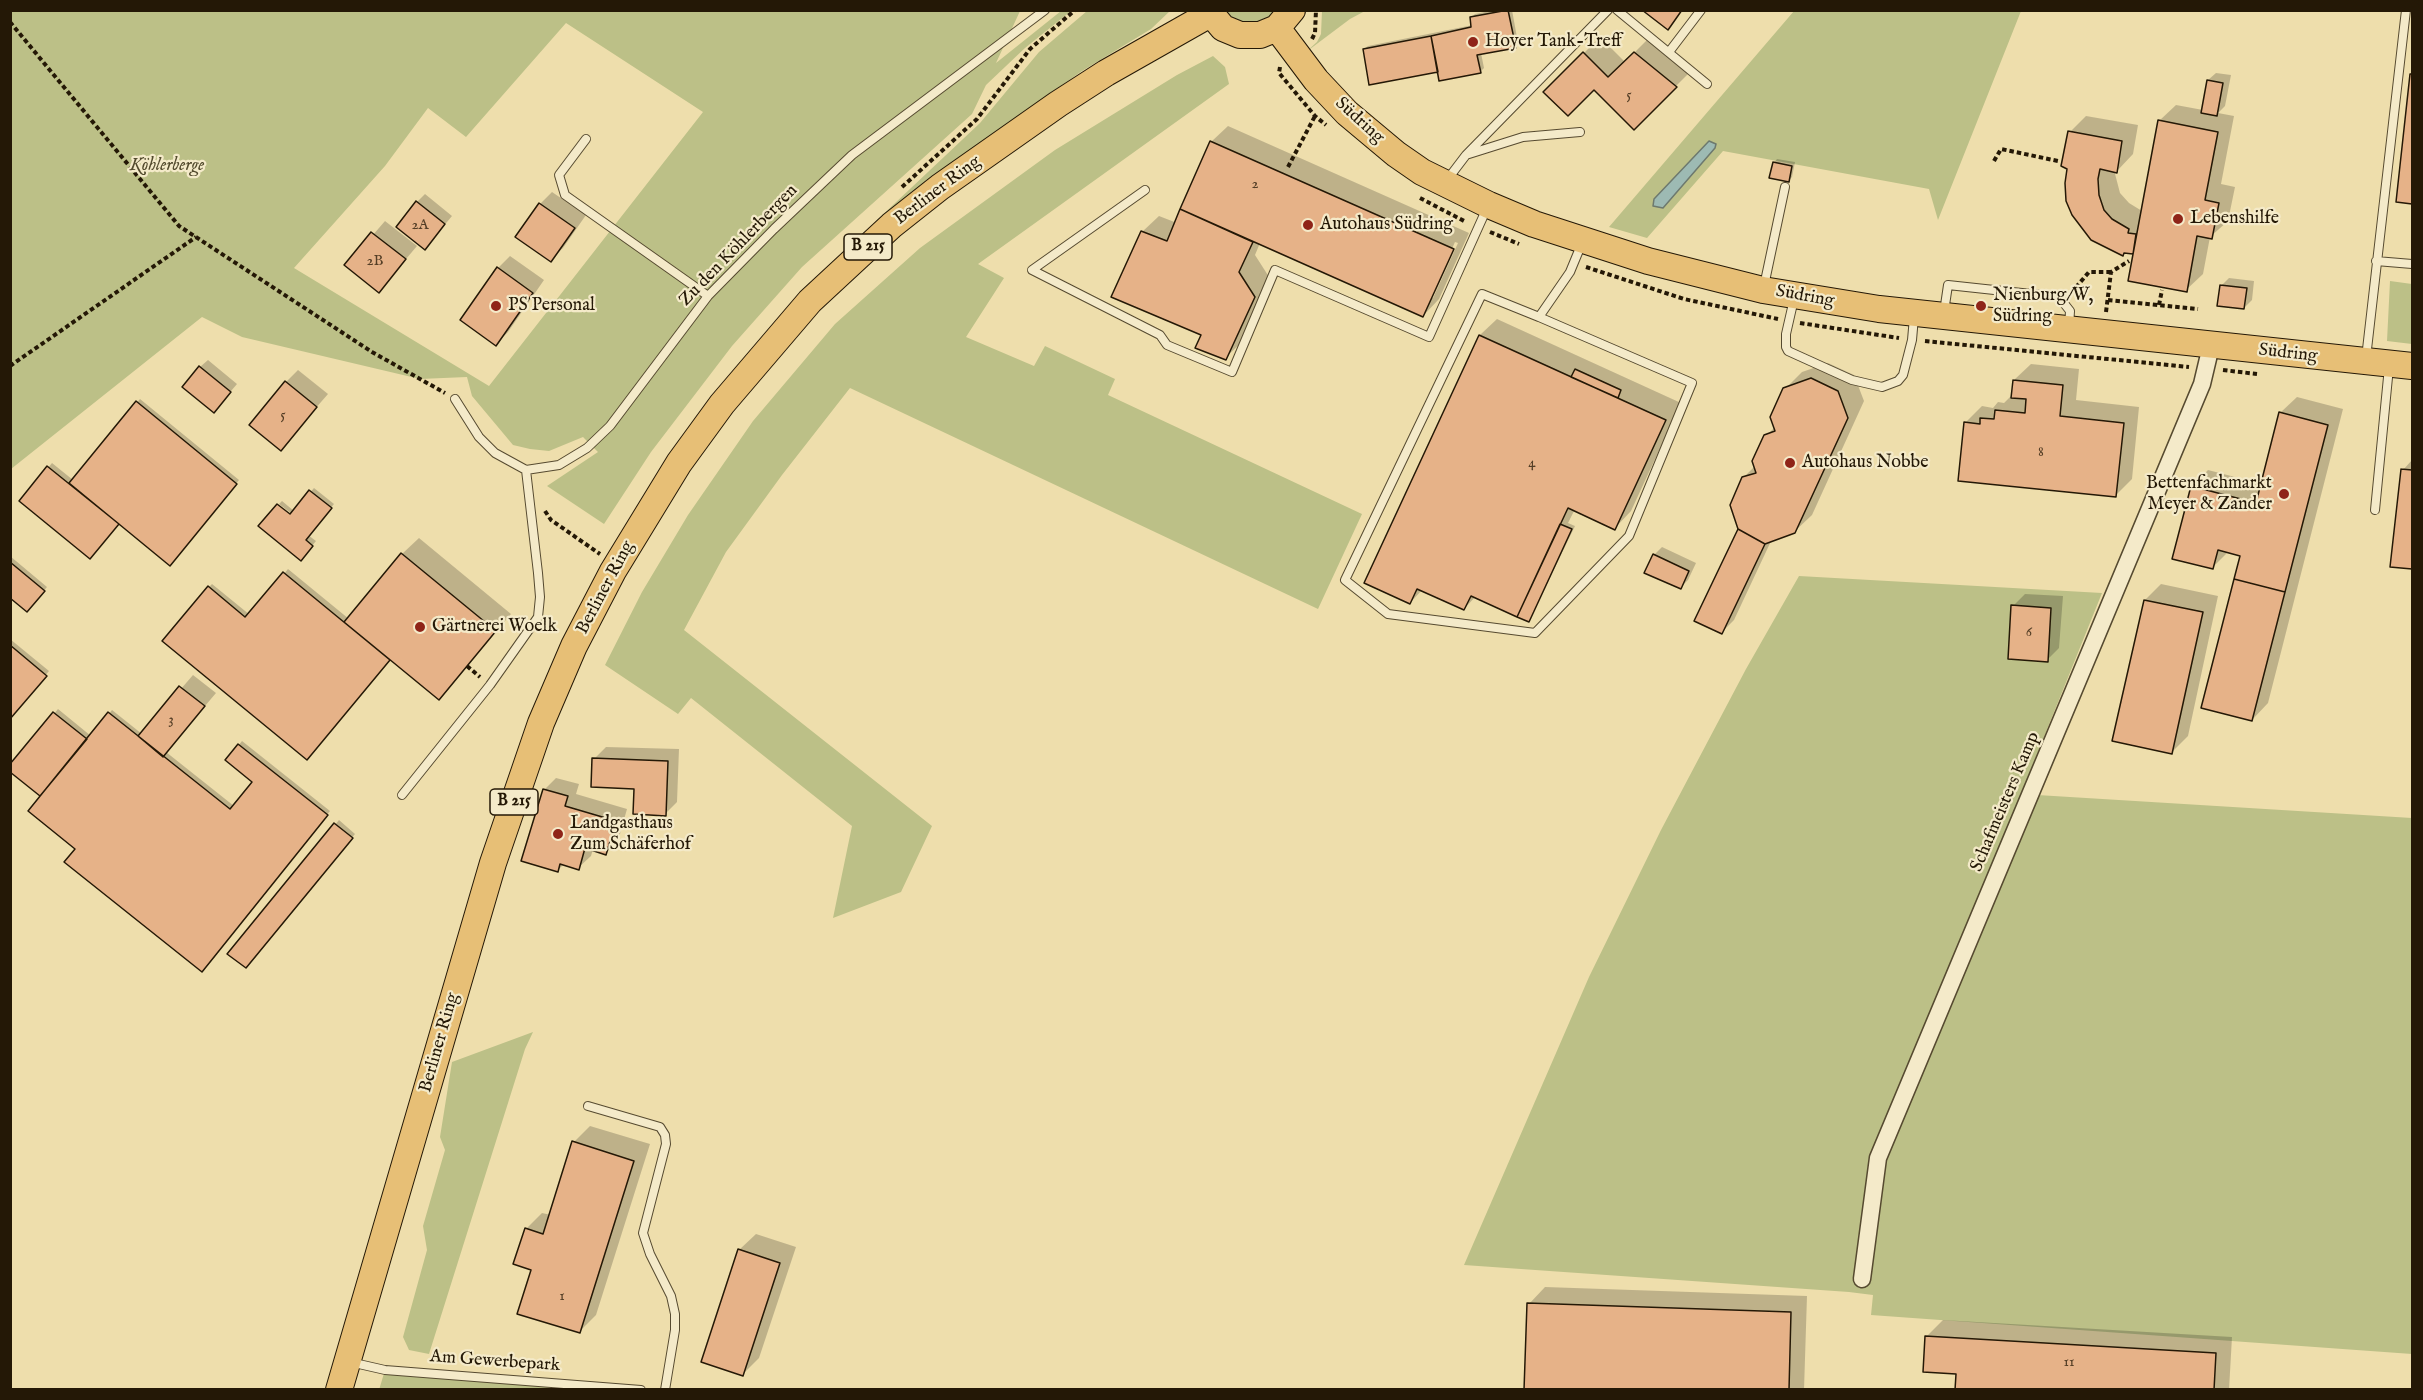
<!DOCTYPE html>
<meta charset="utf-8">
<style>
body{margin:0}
#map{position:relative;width:2423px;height:1400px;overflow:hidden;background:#eedeac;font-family:"IM FELL English",serif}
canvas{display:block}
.frame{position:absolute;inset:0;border:12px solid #241806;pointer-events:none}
</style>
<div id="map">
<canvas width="2423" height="1400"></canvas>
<div class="frame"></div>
</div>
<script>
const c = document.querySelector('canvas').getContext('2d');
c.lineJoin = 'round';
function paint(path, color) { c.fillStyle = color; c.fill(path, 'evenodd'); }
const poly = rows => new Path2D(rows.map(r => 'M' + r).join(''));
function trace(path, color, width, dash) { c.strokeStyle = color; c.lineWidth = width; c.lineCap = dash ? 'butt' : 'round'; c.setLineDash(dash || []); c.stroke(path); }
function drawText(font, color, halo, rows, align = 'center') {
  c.font = font + ' "IM FELL English",serif'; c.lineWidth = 4.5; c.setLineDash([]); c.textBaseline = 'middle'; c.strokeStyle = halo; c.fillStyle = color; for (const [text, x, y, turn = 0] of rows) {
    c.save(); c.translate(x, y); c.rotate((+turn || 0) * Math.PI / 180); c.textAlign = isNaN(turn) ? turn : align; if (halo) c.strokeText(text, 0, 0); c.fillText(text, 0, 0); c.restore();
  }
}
const green = poly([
 [11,11,1020,11,996,63,1061,11,1071,11,1025,48,986,85,972,114,802,267,732,346,651,452,604,524,547,486,598,452,583,437,549,451,530,449,513,445,472,396,467,377,420,379,242,337,202,317,11,469],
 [566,23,703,112,489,386,294,268,385,166,428,108,466,137],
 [1087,11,1170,11,1151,29,1082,71,930,178,874,227,876,221,980,123,1039,52],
 [1222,11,1280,11,1269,21,1242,24,1229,18],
 [1322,11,1365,11,1350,19,1306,52,1317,42,1321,34],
 [1794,11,2021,11,1938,220,1929,189,1723,151,1647,238,1609,227],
 [1213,56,1225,67,1229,84,978,264,1004,278,966,337,1034,366,1045,346,1115,379,1108,395,1362,514,1318,609,850,388,782,475,726,552,684,630,932,826,901,892,833,918,852,826,691,698,678,714,605,665,642,592,688,515,753,421,835,324,920,248,1055,150,1177,75],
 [2390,281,2412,284,2412,344,2387,341],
 [1799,576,2102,593,2021,794,2412,818,2412,1354,1871,1315,1873,1295,1849,1292,1464,1265,1589,977,1661,830,1746,669],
 [533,1032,525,1049,429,1354,409,1350,403,1337,427,1250,423,1226,445,1150,440,1137,452,1062],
 [385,1370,641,1390,379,1390]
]);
const water = poly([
 [1709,141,1716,144,1715,148,1663,208,1653,206,1654,199,1709,141]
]);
const shadow = poly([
 [1495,10,1512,10,1518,43,1515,47,1481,53,1484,68,1480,72,1439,70,1364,49,1368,46,1473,25,1471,18,1475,14],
 [1651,36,1692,70,1634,128,1594,88,1545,92,1600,37,1625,62],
 [2216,73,2231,75,2225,106,2218,113,2234,116,2221,184,2235,187,2228,221,2210,237,2203,274,2186,290,2134,253,2126,251,2123,254,2092,239,2082,229,2068,201,2070,132,2086,116,2138,125,2133,154,2117,171,2114,170,2120,193,2129,203,2142,211,2159,121,2176,105,2203,110,2208,80],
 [2412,73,2412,203,2397,201],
 [1228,126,1469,233,1439,299,1423,316,1260,243,1255,255,1271,280,1242,342,1225,358,1203,335,1142,232,1159,216,1177,223,1211,142],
 [1455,242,1458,243,1433,298,1430,298],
 [1777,159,1795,162,1792,177,1789,180,1774,163],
 [552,192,586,215,563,248,550,260,540,204],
 [425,194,452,216,432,240,417,202],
 [385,221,417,246,379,291,347,265],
 [510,256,544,280,508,332,496,344,498,268],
 [2229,278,2254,281,2252,300,2244,308,2221,286],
 [1497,319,1681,403,1631,511,1615,528,1575,509,1568,523,1575,526,1529,621,1476,596,1464,609,1422,590,1410,603,1366,583,1480,335],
 [208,360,237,384,214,411,200,367],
 [1828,363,1854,375,1864,401,1812,515,1795,531,1772,539,1734,620,1721,633,1740,529,1743,478,1755,466,1766,436,1775,427,1785,389,1802,372],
 [2031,364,2079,369,2076,400,2139,407,2132,479,2116,495,1965,423,1982,406,1993,408,1998,402,2004,403,2013,394,2014,380],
 [298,370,328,394,280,449,286,382],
 [2297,397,2343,409,2268,703,2252,720,2242,555,2229,551,2212,568,2192,487,2208,470,2262,484,2280,413],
 [140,399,239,480,173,560,120,522,21,501,52,463,73,480],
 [2412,460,2412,568,2392,565,2403,470],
 [314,488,334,504,308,535,316,541,304,556,294,520,296,517,279,504,282,501,294,511],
 [419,538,511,614,439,698,391,658,310,755,209,587,212,584,250,615,288,569,349,619,402,554],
 [1662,547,1696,563,1688,580,1680,588,1654,555],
 [10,556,47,587,31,607,10,596],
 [2161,584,2218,596,2188,736,2171,753,2145,600],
 [2025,594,2063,596,2059,648,2047,660,2013,606],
 [10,639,49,671,10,717],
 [193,675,216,693,166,752,234,806,254,781,227,760,242,741,330,811,205,967,77,849,42,796,10,770,10,767,58,709,91,736,112,710,142,734],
 [606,747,679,749,677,802,665,814,636,787,594,759],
 [556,778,579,784,576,794,627,809,618,841,606,853,593,849,591,856,578,868,564,864,558,870,544,790],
 [339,820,355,834,249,963,229,953],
 [590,1126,650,1144,596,1315,579,1332,526,1229,542,1213,551,1215,574,1142],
 [756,1234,796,1247,759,1358,743,1374,739,1250],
 [1545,1287,1807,1296,1804,1390,1526,1390,1529,1304],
 [1943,1320,2232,1337,2229,1390,1957,1390,1958,1372,1926,1337]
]);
const building = poly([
 [1508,10,1516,48,1477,55,1481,73,1439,81,1431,36,1471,27,1470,17,1508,10],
 [1642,10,1682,10,1668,30,1642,10],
 [1431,36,1438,72,1369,85,1363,49,1431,36],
 [1583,52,1608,77,1634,52,1677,87,1634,130,1594,90,1568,116,1543,92,1583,52],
 [2410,74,2412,74,2412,204,2396,202,2410,74],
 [2207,80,2223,83,2217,116,2201,113,2207,80],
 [2158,120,2218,132,2205,200,2219,203,2212,239,2197,236,2187,292,2128,281,2158,120],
 [2068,131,2122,141,2117,173,2100,169,2098,179,2099,195,2104,210,2112,219,2129,229,2128,233,2136,234,2133,254,2124,253,2123,256,2091,240,2072,215,2066,201,2065,183,2067,169,2061,166,2068,131],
 [1210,141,1454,249,1423,317,1180,209,1210,141],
 [1773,162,1792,166,1789,182,1769,178,1773,162],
 [416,201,445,224,425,250,396,227,416,201],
 [539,203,575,228,551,262,515,237,539,203],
 [1180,209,1253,242,1239,272,1255,297,1226,360,1195,348,1201,335,1111,297,1141,231,1167,241,1180,209],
 [371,232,406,259,379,293,344,265,371,232],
 [497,267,533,293,496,346,460,320,497,267],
 [2220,285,2247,288,2244,309,2217,306,2220,285],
 [1479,335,1666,420,1615,530,1568,508,1517,617,1471,596,1464,610,1417,589,1410,604,1364,583,1479,335],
 [199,366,231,392,214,413,182,387,199,366],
 [1575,369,1621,390,1618,398,1571,377,1575,369],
 [1811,378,1838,391,1848,418,1795,533,1765,544,1738,529,1730,505,1742,477,1756,473,1752,461,1764,435,1775,431,1770,417,1783,388,1811,378],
 [2013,380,2063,385,2060,416,2124,423,2116,497,1958,481,1964,422,1980,424,1980,418,1994,419,1995,410,2025,413,2026,399,2011,398,2013,380],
 [285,381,317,407,281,451,249,425,285,381],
 [136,401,237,484,170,566,69,483,136,401],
 [2279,412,2328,425,2285,592,2234,579,2240,556,2218,550,2213,569,2172,559,2191,486,2256,503,2279,412],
 [47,466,119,524,90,559,19,501,47,466],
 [2401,469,2412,470,2412,569,2390,567,2401,469],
 [309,490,332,508,306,540,313,546,301,561,258,526,277,504,290,514,309,490],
 [1560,524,1572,529,1529,622,1517,617,1560,524],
 [1738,529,1765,544,1722,634,1694,621,1738,529],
 [401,553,496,631,439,700,344,622,401,553],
 [1653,554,1689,571,1681,589,1644,573,1653,554],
 [10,562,45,591,27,612,10,598,10,562],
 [283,572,390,660,307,760,162,641,208,586,245,617,283,572],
 [2234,579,2285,592,2252,721,2201,708,2234,579],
 [2144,600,2203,612,2172,754,2112,741,2144,600],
 [2011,605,2051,608,2048,662,2008,659,2011,605],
 [10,645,47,676,10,719,10,645],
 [179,686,205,706,163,757,138,736,179,686],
 [53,712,87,739,40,796,10,772,10,764,53,712],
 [108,712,230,809,252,782,225,760,238,744,328,815,202,972,64,862,75,849,28,811,108,712],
 [592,758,668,761,666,816,633,814,634,789,591,787,592,758],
 [543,789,568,796,565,806,616,821,606,855,585,848,579,870,560,864,558,872,521,861,543,789],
 [334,823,353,838,246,968,227,954,334,823],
 [572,1141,634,1161,580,1333,517,1314,531,1270,513,1264,525,1228,543,1234,572,1141],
 [738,1249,780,1263,743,1376,701,1362,738,1249],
 [1527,1303,1791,1312,1789,1390,1524,1390,1527,1303],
 [1925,1336,2216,1353,2214,1390,1955,1390,1956,1374,1923,1372,1925,1336]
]);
const path = poly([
 [10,22,179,226,372,352,445,393],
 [1312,39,1315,33,1316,10],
 [1280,67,1279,73,1315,116,1326,125],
 [1994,161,2001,149,2058,161],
 [1288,167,1315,116],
 [902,187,977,119,1030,49,1075,10],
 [1420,198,1466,222],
 [1490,232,1519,244],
 [1586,267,1684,299,1778,319],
 [2071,293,2089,272,2111,272],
 [2108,300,2198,309],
 [2159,305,2162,290],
 [2106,312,2111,272,2129,261],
 [1800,323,1899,338],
 [1925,341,2189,367],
 [10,366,196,237],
 [2223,370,2257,374],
 [545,511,551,520,600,554],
 [467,666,480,677]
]);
const lane = poly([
 [1617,10,1707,84],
 [1669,52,1701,10],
 [586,139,559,175,565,195,708,296],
 [1469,154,1523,137,1580,132],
 [1447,180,1466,155,1608,10],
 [1145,190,1032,270,1160,335,1167,345,1232,372,1275,270,1429,337,1487,208],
 [2376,261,2412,264],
 [1764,286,1785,187],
 [1794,299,1786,334,1786,347,1788,351,1852,380,1882,387,1898,381,1903,375,1912,340,1914,317],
 [1944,312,1948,285,2059,297,2070,311,2069,327],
 [1539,317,1482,294,1345,580,1388,614,1535,633,1629,536,1692,383,1539,317,1570,272,1582,243],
 [2366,358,2406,10],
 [455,399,479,437,495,453,526,470,559,465,587,448,610,426,708,296,774,229,852,155,1045,10],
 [2375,510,2389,367],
 [402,795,490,685,538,617,540,597,538,573,526,470],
 [588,1106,660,1127,665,1135,666,1144,643,1233,650,1254,671,1296,675,1314,675,1330,665,1390],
 [350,1362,385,1370,641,1390]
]);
const street = poly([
 [1862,1279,1878,1158,2202,384,2211,346]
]);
const primary = poly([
 [1208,10,1223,28,1240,35,1260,35,1277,28,1292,10],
 [1277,28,1316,80,1347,113,1396,154,1422,172,1489,205,1534,224,1648,261,1763,290,1879,309,2412,366],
 [339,1390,493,863,541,723,574,646,613,571,679,463,722,404,810,301,892,225,940,187,1058,104,1106,73,1210,14]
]);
const markers = [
 [1473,42,6,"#8f2418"],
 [2178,219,6,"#8f2418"],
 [1308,225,6,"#8f2418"],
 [496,306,6,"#8f2418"],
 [1981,306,6,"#8f2418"],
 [1790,463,6,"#8f2418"],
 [2284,494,6,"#8f2418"],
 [420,627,6,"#8f2418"],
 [558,834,6,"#8f2418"]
];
const numberNames = [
 ["5",1629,96],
 ["2",1255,185],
 ["2A",420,226],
 ["2B",375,262],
 ["5",283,416],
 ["8",2041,453],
 ["4",1532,464],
 ["6",2029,633],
 ["3",171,721],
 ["1",562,1297],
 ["11",2069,1363]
];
const shields = [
 [868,247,48],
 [514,802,48]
];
const shieldNames = [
 ["B 215",868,247],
 ["B 215",514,802]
];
const poiNames = [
 ["Hoyer Tank-Treff",1485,42],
 ["Lebenshilfe",2190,219],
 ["Autohaus Südring",1320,225],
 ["Nienburg/W,",1993,296],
 ["Südring",1993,317],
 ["PS Personal",508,306],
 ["Autohaus Nobbe",1802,463],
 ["Bettenfachmarkt",2272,484,"right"],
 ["Meyer & Zander",2272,505,"right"],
 ["Gärtnerei Woelk",432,627],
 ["Landgasthaus",570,824],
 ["Zum Schäferhof",570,845]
];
const streetNames = [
 ["Südring",1359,121,42],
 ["Berliner Ring",938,191,-37],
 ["Zu den Köhlerbergen",739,246,-46],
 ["Südring",1805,297,10],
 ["Südring",2288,354,6],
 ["Berliner Ring",606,588,-62],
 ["Schafmeisters Kamp",2006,802,-67],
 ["Berliner Ring",440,1043,-74],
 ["Am Gewerbepark",495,1362,4]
];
const parkNames = [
 ["Köhlerberge",167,166]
];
paint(green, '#bcc087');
paint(water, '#9dbab3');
trace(water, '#6d796e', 1.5);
paint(shadow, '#0003');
paint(building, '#e6b288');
trace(building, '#241806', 1.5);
trace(lane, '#564a30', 10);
trace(street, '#564a30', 19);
trace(primary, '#241806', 28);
trace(path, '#241806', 4, [4.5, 3]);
trace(lane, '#f4eac9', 8);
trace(street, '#f4eac9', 16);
trace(primary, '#e7bf76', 26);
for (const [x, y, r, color] of markers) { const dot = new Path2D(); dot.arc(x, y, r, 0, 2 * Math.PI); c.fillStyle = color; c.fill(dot); trace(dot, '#f4eac9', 2); }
drawText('15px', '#543e26', null, numberNames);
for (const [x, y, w] of shields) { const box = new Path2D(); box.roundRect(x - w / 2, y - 13, w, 26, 4.5); c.fillStyle = '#f4eac9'; c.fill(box); trace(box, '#241806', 1.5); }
drawText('bold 16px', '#241806', null, shieldNames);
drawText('18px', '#241806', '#f4eac9', poiNames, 'left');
drawText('18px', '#241806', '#f4eac9', streetNames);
drawText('italic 18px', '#524a2d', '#f4eac9', parkNames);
</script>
